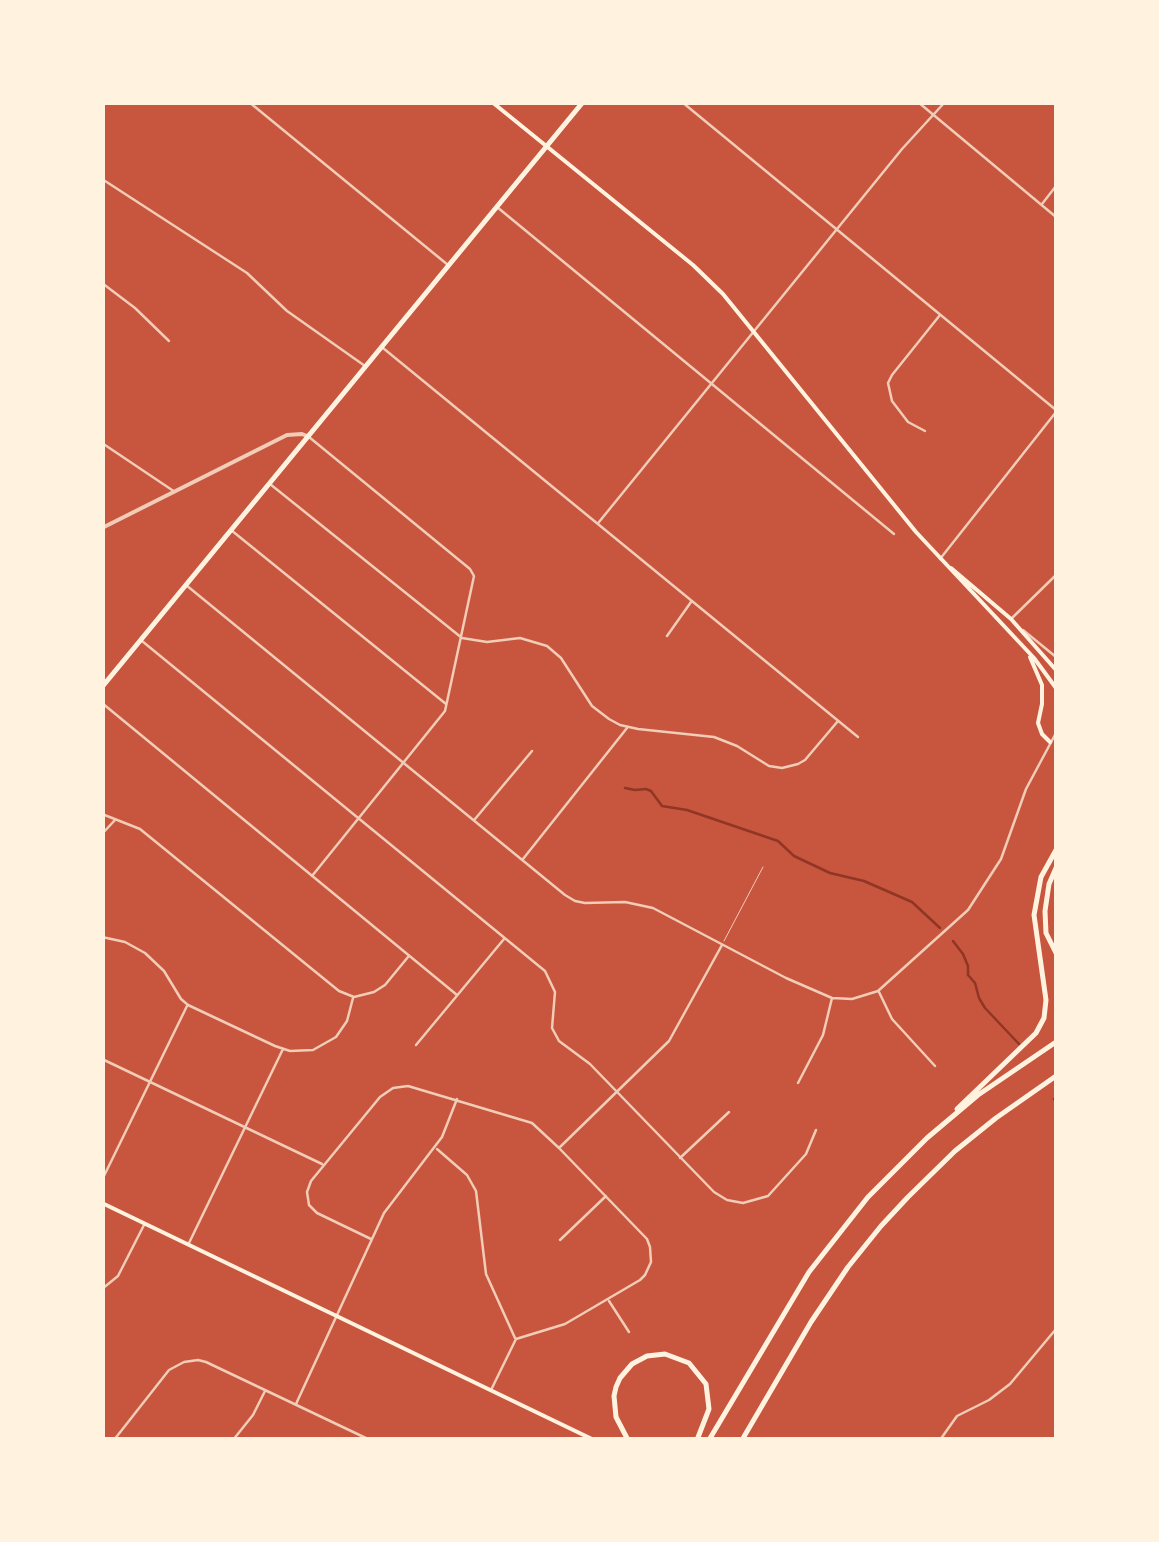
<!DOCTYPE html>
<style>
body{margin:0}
#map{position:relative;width:1159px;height:1542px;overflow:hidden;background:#c8553d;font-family:"Crimson Pro",serif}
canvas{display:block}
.frame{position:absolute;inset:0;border:105px solid #fff3e0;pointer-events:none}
</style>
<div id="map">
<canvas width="1159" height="1542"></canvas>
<div class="frame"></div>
</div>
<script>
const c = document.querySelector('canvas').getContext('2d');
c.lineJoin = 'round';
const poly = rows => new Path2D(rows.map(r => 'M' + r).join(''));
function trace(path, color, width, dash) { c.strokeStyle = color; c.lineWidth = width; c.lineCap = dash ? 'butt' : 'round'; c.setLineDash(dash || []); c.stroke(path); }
const stream = poly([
 [625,788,635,790,646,789,651,791,662,806,687,810,778,841,794,856,830,873,864,881,912,902,940,928],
 [953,941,963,954,968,966,968,975,975,983,979,998,985,1008,1019,1044],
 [1054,1099,1056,1101]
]);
const service = poly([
 [724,941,763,867]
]);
const minor = poly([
 [249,102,448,265],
 [682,102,1056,410],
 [918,102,1056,217],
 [102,179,247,273,287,311,365,366],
 [1042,204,1056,186],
 [497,207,894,534],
 [102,283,135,308,169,341],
 [383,348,858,737],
 [925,431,908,422,892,401,888,383,892,375,940,315],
 [309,437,470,569,474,576,445,711,312,876],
 [102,443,175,492],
 [270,484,462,638,487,642,520,638,547,646,561,658,592,706,609,719,620,725,638,729,714,737,737,746,769,766,782,768,798,764,805,760,838,721],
 [599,522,902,149,945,102],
 [231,530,446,704],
 [940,559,1056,412],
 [186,585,565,895,575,901,585,903,625,902,653,908,786,978,832,998,852,999,878,991,968,910,1001,859,1026,789,1056,733],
 [1011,619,1056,575],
 [1023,630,1056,657],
 [667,636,691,602],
 [142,641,545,971,555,992,552,1028,559,1041,590,1064,714,1192,727,1200,743,1203,768,1196,806,1154,816,1130],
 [102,703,457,995],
 [102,814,140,829,339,991,354,997,374,992,385,985,408,957],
 [475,819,532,751],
 [102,834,115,820],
 [523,859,627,728],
 [102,937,125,942,145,953,164,971,181,999,188,1005,275,1046,290,1051,313,1050,336,1037,347,1021,353,998],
 [879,992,892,1019,935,1066],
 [416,1045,504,939],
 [102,1059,322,1164],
 [798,1083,823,1035,832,998],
 [560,1147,669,1041,722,945],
 [437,1149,467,1175,476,1191,486,1274,515,1338],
 [680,1158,729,1112],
 [102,1180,187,1006],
 [371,1239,317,1213,309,1205,307,1192,311,1181,380,1097,393,1088,408,1086,532,1123,559,1148,647,1239,650,1247,651,1262,645,1275,640,1280,565,1324,516,1339,492,1388],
 [560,1240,606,1196],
 [189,1243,283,1049],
 [102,1289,118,1276,144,1225],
 [609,1301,629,1332],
 [296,1404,384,1213,442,1137,457,1099],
 [114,1440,169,1370,184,1362,198,1360,206,1362,370,1440],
 [233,1440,253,1415,265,1391],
 [940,1440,957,1416,989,1400,1010,1384,1056,1329]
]);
const tertiary = poly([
 [102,528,287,435,302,434,307,436]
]);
const secondary = poly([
 [492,102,693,265,723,294,916,532,1034,658,1056,688],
 [951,568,1011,619,1056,670],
 [1030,657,1042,685,1042,704,1038,723,1042,734,1050,742],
 [102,1203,594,1440]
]);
const primary = poly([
 [102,687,583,102]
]);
const motorway = poly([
 [1056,868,1049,884,1045,911,1046,933,1056,953],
 [957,1109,1036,1033,1044,1018,1046,1000,1034,915,1041,877,1056,850],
 [628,1440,616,1417,614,1396,616,1387,620,1378,632,1364,647,1356,665,1354,689,1363,706,1384,709,1409,697,1440],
 [709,1440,809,1272,868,1197,927,1138,978,1095,1056,1042],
 [742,1440,811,1322,848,1267,881,1226,908,1197,955,1151,996,1118,1056,1076]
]);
trace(stream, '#8f3625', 2.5);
trace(service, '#f1ccb7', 1);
trace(minor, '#f1ccb7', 2.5);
trace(tertiary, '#f1ccb7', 4);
trace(secondary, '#fff3e0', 4);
trace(primary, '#fff3e0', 5);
trace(motorway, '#fff3e0', 5);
</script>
